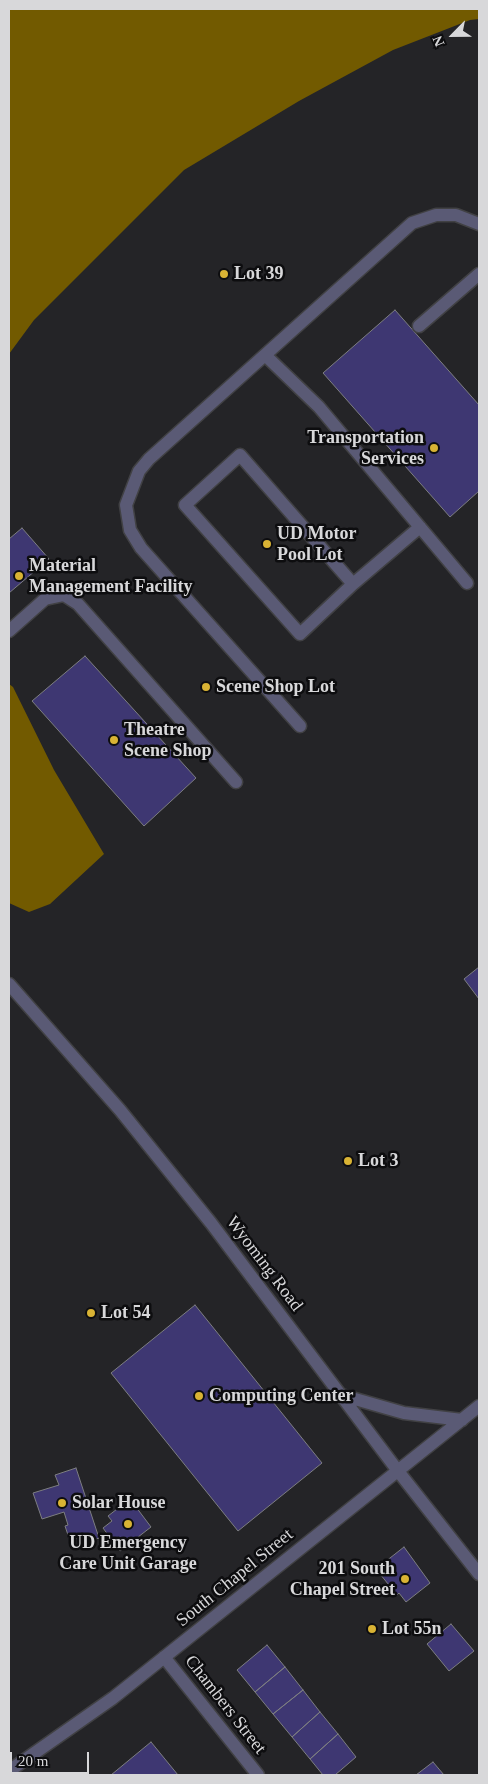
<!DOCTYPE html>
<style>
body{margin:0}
#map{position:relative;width:488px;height:1784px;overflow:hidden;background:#242427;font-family:"Times New Roman",serif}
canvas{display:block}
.frame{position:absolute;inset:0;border:10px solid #d8d8da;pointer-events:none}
.north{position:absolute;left:428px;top:10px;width:50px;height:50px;-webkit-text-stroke:4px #0d0d0f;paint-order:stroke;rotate:247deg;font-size:14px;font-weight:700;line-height:20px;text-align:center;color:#d8d8da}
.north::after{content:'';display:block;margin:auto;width:18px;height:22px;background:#d8d8da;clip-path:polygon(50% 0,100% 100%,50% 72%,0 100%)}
.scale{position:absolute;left:10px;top:1752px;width:79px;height:22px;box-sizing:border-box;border:2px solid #d8d8da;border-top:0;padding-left:6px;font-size:15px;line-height:18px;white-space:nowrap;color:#d8d8da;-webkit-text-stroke:4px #0d0d0f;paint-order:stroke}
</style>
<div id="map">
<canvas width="488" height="1784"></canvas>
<div class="frame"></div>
<div class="north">N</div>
<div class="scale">20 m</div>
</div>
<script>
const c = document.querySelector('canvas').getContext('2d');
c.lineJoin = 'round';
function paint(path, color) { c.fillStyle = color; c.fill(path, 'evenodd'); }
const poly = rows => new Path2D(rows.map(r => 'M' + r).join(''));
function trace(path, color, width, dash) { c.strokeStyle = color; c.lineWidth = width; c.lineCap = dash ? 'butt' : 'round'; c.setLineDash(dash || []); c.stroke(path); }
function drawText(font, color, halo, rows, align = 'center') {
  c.font = font + ' "Times New Roman",serif'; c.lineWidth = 5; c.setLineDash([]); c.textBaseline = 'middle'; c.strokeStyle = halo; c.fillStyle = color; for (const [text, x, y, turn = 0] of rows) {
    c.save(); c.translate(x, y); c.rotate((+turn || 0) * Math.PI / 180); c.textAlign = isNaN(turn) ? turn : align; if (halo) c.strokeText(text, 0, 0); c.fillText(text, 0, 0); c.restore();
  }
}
const forest = poly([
 [9,9,479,9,479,19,470,20,393,50,299,101,184,170,34,320,9,354],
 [9,684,13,687,54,770,104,854,50,904,29,912,9,903]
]);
const building = poly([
 [395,310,479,405,479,491,450,517,323,373,395,310],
 [22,528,49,559,9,593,9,539,22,528],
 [85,656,196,778,144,826,32,701,85,656],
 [479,967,479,999,464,979,479,967],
 [195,1305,322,1463,238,1531,111,1373,195,1305],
 [76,1468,99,1538,79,1545,76,1535,69,1538,65,1526,68,1525,64,1512,42,1519,33,1493,59,1485,55,1475,76,1468],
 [130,1499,151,1527,120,1551,103,1528,112,1521,108,1516,130,1499],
 [404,1547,430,1583,406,1602,399,1593,397,1595,376,1569,404,1547],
 [451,1624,474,1651,449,1671,427,1644,451,1624],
 [267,1645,285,1667,255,1692,237,1670,267,1645],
 [285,1667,303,1690,273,1714,255,1692,285,1667],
 [303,1690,320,1712,292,1737,273,1714,303,1690],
 [320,1712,338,1734,310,1759,292,1737,320,1712],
 [338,1734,356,1757,335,1775,323,1775,310,1759,338,1734],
 [151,1742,178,1775,111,1775,151,1742],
 [433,1762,444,1775,416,1775,433,1762]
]);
const minor = poly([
 [419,326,479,274],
 [265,355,319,407,467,583],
 [353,584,240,455,185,505,300,634,353,584,420,527],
 [9,631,45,599,64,595,78,604,236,782],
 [300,726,141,548,130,530,126,505,139,471,149,459,412,223,436,215,456,215,479,224],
 [9,984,120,1110,211,1223,398,1471,479,1574],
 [341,1395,404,1413,462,1420],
 [164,1657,258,1775],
 [9,1771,113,1698,479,1406]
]);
const markers = [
 [224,274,5,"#d9b334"],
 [434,448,5,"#d9b334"],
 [267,544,5,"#d9b334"],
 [19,576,5,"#d9b334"],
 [206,687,5,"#d9b334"],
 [114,740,5,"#d9b334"],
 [348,1161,5,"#d9b334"],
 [91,1313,5,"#d9b334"],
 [199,1396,5,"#d9b334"],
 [62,1503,5,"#d9b334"],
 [128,1524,5,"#d9b334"],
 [405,1579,5,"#d9b334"],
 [372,1629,5,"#d9b334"]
];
const poiNames = [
 ["Lot 39",234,274],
 ["Transportation",424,438,"right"],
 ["Services",424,459,"right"],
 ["UD Motor",277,534],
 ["Pool Lot",277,555],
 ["Material",29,566],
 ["Management Facility",29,587],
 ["Scene Shop Lot",216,687],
 ["Theatre",124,730],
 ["Scene Shop",124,751],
 ["Lot 3",358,1161],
 ["Lot 54",101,1313],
 ["Computing Center",209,1396],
 ["Solar House",72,1503],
 ["UD Emergency",128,1543,"center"],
 ["Care Unit Garage",128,1564,"center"],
 ["201 South",395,1569,"right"],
 ["Chapel Street",395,1590,"right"],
 ["Lot 55n",382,1629]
];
const streetNames = [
 ["Wyoming Road",264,1264,53],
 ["South Chapel Street",235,1578,-39],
 ["Chambers Street",225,1705,52]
];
paint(forest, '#725a00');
paint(building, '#3e3772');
trace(building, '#7d7e81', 1);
trace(minor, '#414144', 15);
trace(minor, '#5a5a75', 12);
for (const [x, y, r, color] of markers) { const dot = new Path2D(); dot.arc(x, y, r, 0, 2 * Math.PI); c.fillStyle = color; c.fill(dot); trace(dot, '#0d0d0f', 2); }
drawText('bold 18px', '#d8d8da', '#0d0d0f', poiNames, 'left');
drawText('18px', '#d8d8da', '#0d0d0f', streetNames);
</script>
